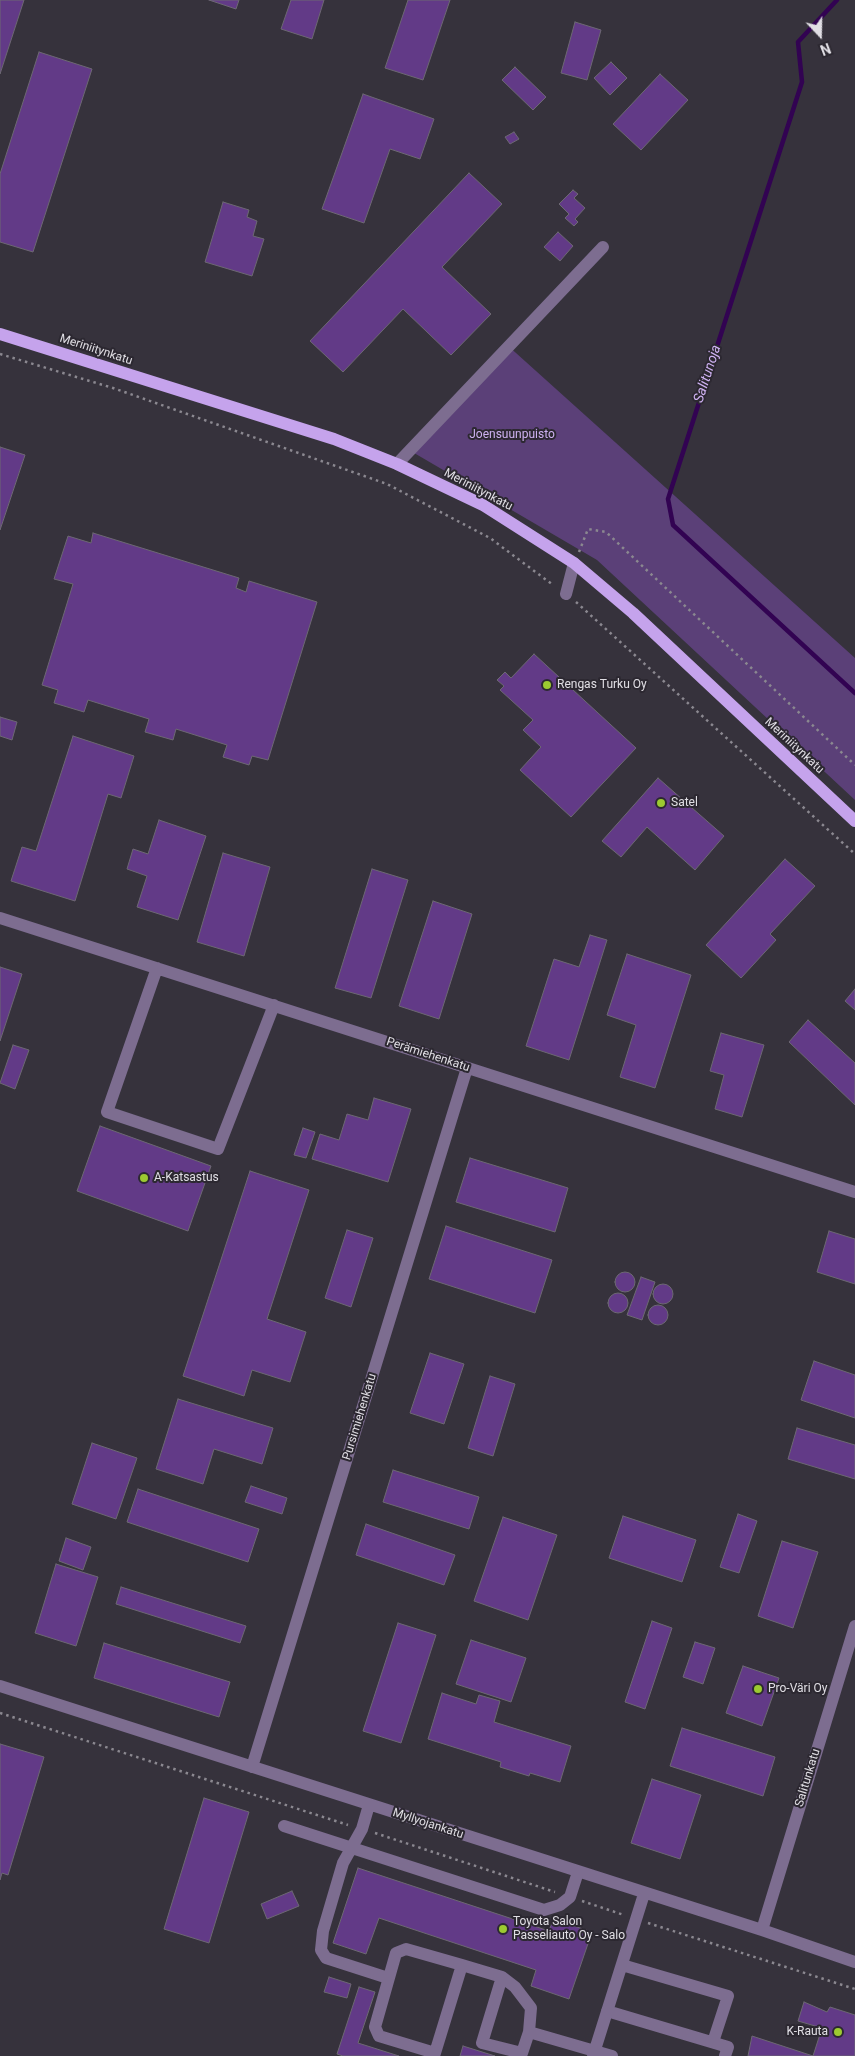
<!DOCTYPE html>
<meta charset="utf-8">
<style>
body{margin:0}
#map{position:relative;width:855px;height:2056px;overflow:hidden;background:#36323c;font-family:Roboto,sans-serif}
canvas{display:block}
.north{position:absolute;left:795px;top:10px;width:50px;height:50px;-webkit-text-stroke:4px #2c2831;paint-order:stroke;rotate:159deg;font-size:14px;font-weight:700;line-height:20px;text-align:center;color:#e0dee4}
.north::after{content:'';display:block;margin:auto;width:18px;height:22px;background:#e0dee4;clip-path:polygon(50% 0,100% 100%,50% 72%,0 100%)}
</style>
<div id="map">
<canvas width="855" height="2056"></canvas>
<div class="north">N</div>
</div>
<script>
const c = document.querySelector('canvas').getContext('2d');
c.lineJoin = 'round';
function paint(path, color) { c.fillStyle = color; c.fill(path, 'evenodd'); }
const poly = rows => new Path2D(rows.map(r => 'M' + r).join(''));
function trace(path, color, width, dash) { c.strokeStyle = color; c.lineWidth = width; c.lineCap = dash ? 'butt' : 'round'; c.setLineDash(dash || []); c.stroke(path); }
function drawText(font, color, halo, rows, align = 'center') {
  c.font = font + ' Roboto,sans-serif'; c.lineWidth = 4; c.setLineDash([]); c.textBaseline = 'middle'; c.strokeStyle = halo; c.fillStyle = color; for (const [text, x, y, turn = 0] of rows) {
    c.save(); c.translate(x, y); c.rotate((+turn || 0) * Math.PI / 180); c.textAlign = isNaN(turn) ? turn : align; if (halo) c.strokeText(text, 0, 0); c.fillText(text, 0, 0); c.restore();
  }
}
const green = poly([
 [506,344,855,658,855,800,597,560,409,450]
]);
const stream = poly([
 [837,0,798,42,802,82,668,499,673,525,855,693]
]);
const building = poly([
 [0,0,24,0,0,74,0,0],
 [209,0,239,0,236,9,209,0],
 [291,0,324,0,312,39,281,29,291,0],
 [408,0,450,0,423,80,385,68,408,0],
 [575,22,601,30,587,80,561,73,575,22],
 [39,52,92,69,33,252,0,242,0,174,39,52],
 [611,62,627,78,610,95,594,78,611,62],
 [515,67,546,97,533,110,502,80,515,67],
 [660,74,688,100,641,150,613,124,660,74],
 [363,94,434,119,420,159,390,149,364,223,322,209,363,94],
 [514,132,519,139,510,144,505,137,514,132],
 [469,173,502,204,442,267,491,314,451,355,403,309,343,372,310,341,469,173],
 [573,190,578,194,574,198,585,208,575,219,578,222,574,226,565,218,569,214,559,204,573,190],
 [223,202,249,210,247,217,257,221,253,236,264,239,252,276,205,262,223,202],
 [558,232,573,246,560,261,544,247,558,232],
 [0,447,25,455,0,530,0,447],
 [93,533,239,578,236,588,246,592,249,581,317,602,268,760,252,756,249,765,223,757,227,745,176,729,173,740,145,732,149,719,88,700,84,712,54,703,58,690,42,685,73,584,54,579,68,536,91,543,93,533],
 [534,654,636,748,571,817,520,770,541,747,523,730,533,720,500,690,504,686,497,680,505,672,511,678,534,654],
 [0,717,17,722,12,740,0,736,0,717],
 [73,736,134,756,121,798,108,794,75,901,11,881,22,847,36,851,73,736],
 [658,778,724,836,695,870,647,827,621,857,602,841,658,778],
 [159,820,206,836,178,920,137,907,147,876,127,869,133,849,148,854,159,820],
 [223,853,270,867,244,956,197,942,223,853],
 [785,859,815,886,770,934,776,940,741,978,706,945,785,859],
 [372,869,408,880,371,998,335,988,372,869],
 [433,901,472,914,439,1019,399,1006,433,901],
 [590,935,607,940,569,1060,526,1046,554,959,579,967,590,935],
 [627,954,691,975,655,1088,620,1077,636,1025,607,1015,627,954],
 [0,967,22,974,0,1041,0,967],
 [855,989,855,1010,845,1001,855,989],
 [808,1020,855,1063,855,1105,789,1042,808,1020],
 [721,1033,764,1045,742,1117,715,1109,724,1075,710,1071,721,1033],
 [13,1045,29,1050,15,1089,0,1083,13,1045],
 [374,1098,411,1109,388,1182,312,1159,320,1134,339,1140,347,1114,368,1120,374,1098],
 [100,1126,211,1166,188,1231,77,1191,100,1126],
 [303,1128,315,1132,306,1158,294,1155,303,1128],
 [470,1158,568,1188,555,1232,456,1202,470,1158],
 [250,1171,309,1190,267,1319,306,1332,290,1382,252,1370,244,1396,183,1376,250,1171],
 [446,1226,552,1260,535,1313,429,1279,446,1226],
 [347,1230,373,1238,351,1307,325,1298,347,1230],
 [829,1231,855,1239,855,1284,817,1272,829,1231],
 '615 1282a10 10 0 1 1 20 0a10 10 0 1 1-20 0Z',
 [641,1277,655,1282,642,1320,627,1315,641,1277],
 '653 1294a10 10 0 1 1 20 0a10 10 0 1 1-20 0Z',
 '608 1303a10 10 0 1 1 20 0a10 10 0 1 1-20 0Z',
 '648 1315a10 10 0 1 1 20 0a10 10 0 1 1-20 0Z',
 [430,1353,464,1364,444,1424,410,1413,430,1353],
 [814,1361,855,1375,855,1418,801,1400,814,1361],
 [490,1376,515,1384,493,1456,468,1448,490,1376],
 [178,1399,273,1428,262,1464,214,1449,203,1484,156,1469,178,1399],
 [797,1428,855,1445,855,1479,788,1459,797,1428],
 [92,1443,137,1458,116,1519,72,1504,92,1443],
 [393,1470,479,1497,469,1529,383,1502,393,1470],
 [251,1486,287,1498,282,1514,245,1502,251,1486],
 [138,1489,259,1529,248,1562,127,1522,138,1489],
 [738,1514,757,1521,739,1573,720,1567,738,1514],
 [623,1516,696,1540,682,1582,609,1558,623,1516],
 [503,1517,557,1535,528,1620,474,1601,503,1517],
 [366,1524,455,1555,444,1585,356,1555,366,1524],
 [66,1538,91,1547,83,1570,59,1561,66,1538],
 [782,1541,818,1552,793,1628,758,1616,782,1541],
 [56,1564,98,1577,76,1646,35,1633,56,1564],
 [121,1587,246,1626,240,1643,116,1604,121,1587],
 [652,1621,672,1628,645,1709,625,1702,652,1621],
 [398,1623,436,1635,401,1743,363,1731,398,1623],
 [471,1640,526,1658,511,1702,456,1684,471,1640],
 [695,1642,715,1648,703,1684,683,1677,695,1642],
 [104,1643,230,1682,219,1717,94,1678,104,1643],
 [743,1666,779,1678,762,1726,726,1713,743,1666],
 [442,1693,476,1704,479,1695,500,1701,494,1722,571,1746,560,1782,530,1773,529,1776,500,1767,501,1762,428,1739,442,1693],
 [682,1728,775,1757,763,1796,670,1766,682,1728],
 [0,1744,44,1757,8,1875,2,1873,0,1880,0,1744],
 [652,1779,701,1795,680,1859,631,1843,652,1779],
 [204,1798,249,1812,209,1943,164,1929,204,1798],
 [358,1868,549,1931,553,1919,592,1932,569,1999,531,1986,536,1970,379,1918,366,1954,333,1943,358,1868],
 [292,1891,299,1906,267,1919,261,1904,292,1891],
 [329,1977,351,1984,347,1998,324,1992,329,1977],
 [359,1987,375,1992,358,2043,399,2056,343,2056,337,2054,359,1987],
 [804,2002,827,2012,830,2007,855,2015,855,2056,748,2056,752,2036,813,2056,822,2028,798,2021,804,2002],
 [463,2046,495,2056,460,2056,463,2046]
]);
const path = poly([
 [0,354,113,388,387,484,490,538,553,585],
 [579,552,588,529,606,532,855,765],
 [576,602,855,854],
 [0,1713,348,1825],
 [375,1833,555,1892],
 [582,1901,624,1915],
 [648,1923,855,1989]
]);
const minor = poly([
 [397,464,603,247],
 [566,594,574,563],
 [0,918,855,1192],
 [157,968,107,1112,218,1149,274,1005],
 [0,1686,762,1930,855,1962],
 [252,1767,467,1068],
 [369,1805,362,1829,343,1863,323,1931,321,1950,326,1958,388,1978],
 [284,1826,544,1910,560,1905,570,1897,578,1872],
 [762,1930,855,1626],
 [462,1965,435,2053,379,2036,375,2027,396,1953,406,1949,462,1965,502,1977,515,1987,531,2008,529,2032,612,2056],
 [622,1965,728,1996,713,2042],
 [502,1977,482,2043,522,2053,529,2032],
 [607,2011,728,2047,725,2056],
 [593,2056,644,1894]
]);
const major = poly([
 [0,334,334,439,397,464,483,505,574,563,633,613,855,821]
]);
const markers = [
 [547,685,5,"#9cca31"],
 [661,803,5,"#9cca31"],
 [144,1178,5,"#9cca31"],
 [758,1689,5,"#9cca31"],
 [503,1929,5,"#9cca31"],
 [838,2032,5,"#9cca31"]
];
const streetNames = [
 ["Meriniitynkatu",96,350,18],
 ["Meriniitynkatu",478,490,28],
 ["Meriniitynkatu",794,746,43],
 ["Perämiehenkatu",428,1055,18],
 ["Pursimiehenkatu",360,1417,-73],
 ["Salitunkatu",808,1778,-73],
 ["Myllyojankatu",428,1824,18]
];
const parkNames = [
 ["Joensuunpuisto",512,435]
];
const poiNames = [
 ["Rengas Turku Oy",557,685],
 ["Satel",671,803],
 ["A-Katsastus",154,1178],
 ["Pro-Väri Oy",768,1689],
 ["Toyota Salon",513,1922],
 ["Passeliauto Oy - Salo",513,1936],
 ["K-Rauta",828,2032,"right"]
];
const waterNames = [
 ["Salitunoja",708,374,-72]
];
paint(green, '#5b4078');
trace(stream, '#320352', 4.5);
paint(building, '#623a87');
trace(building, '#6d6873', 1);
trace(path, '#8b8890', 2.5, [2.5, 4]);
trace(minor, '#7d6d90', 12);
trace(major, '#c5a3ec', 12);
for (const [x, y, r, color] of markers) { const dot = new Path2D(); dot.arc(x, y, r, 0, 2 * Math.PI); c.fillStyle = color; c.fill(dot); trace(dot, '#2c2831', 2); }
drawText('12px', '#e0dee4', '#2c2831', streetNames);
drawText('12px', '#ceb1f1', '#2c2831', parkNames);
drawText('12px', '#e0dee4', '#2c2831', poiNames, 'left');
drawText('italic 14px', '#ceb1f1', '#2c2831', waterNames);
</script>
